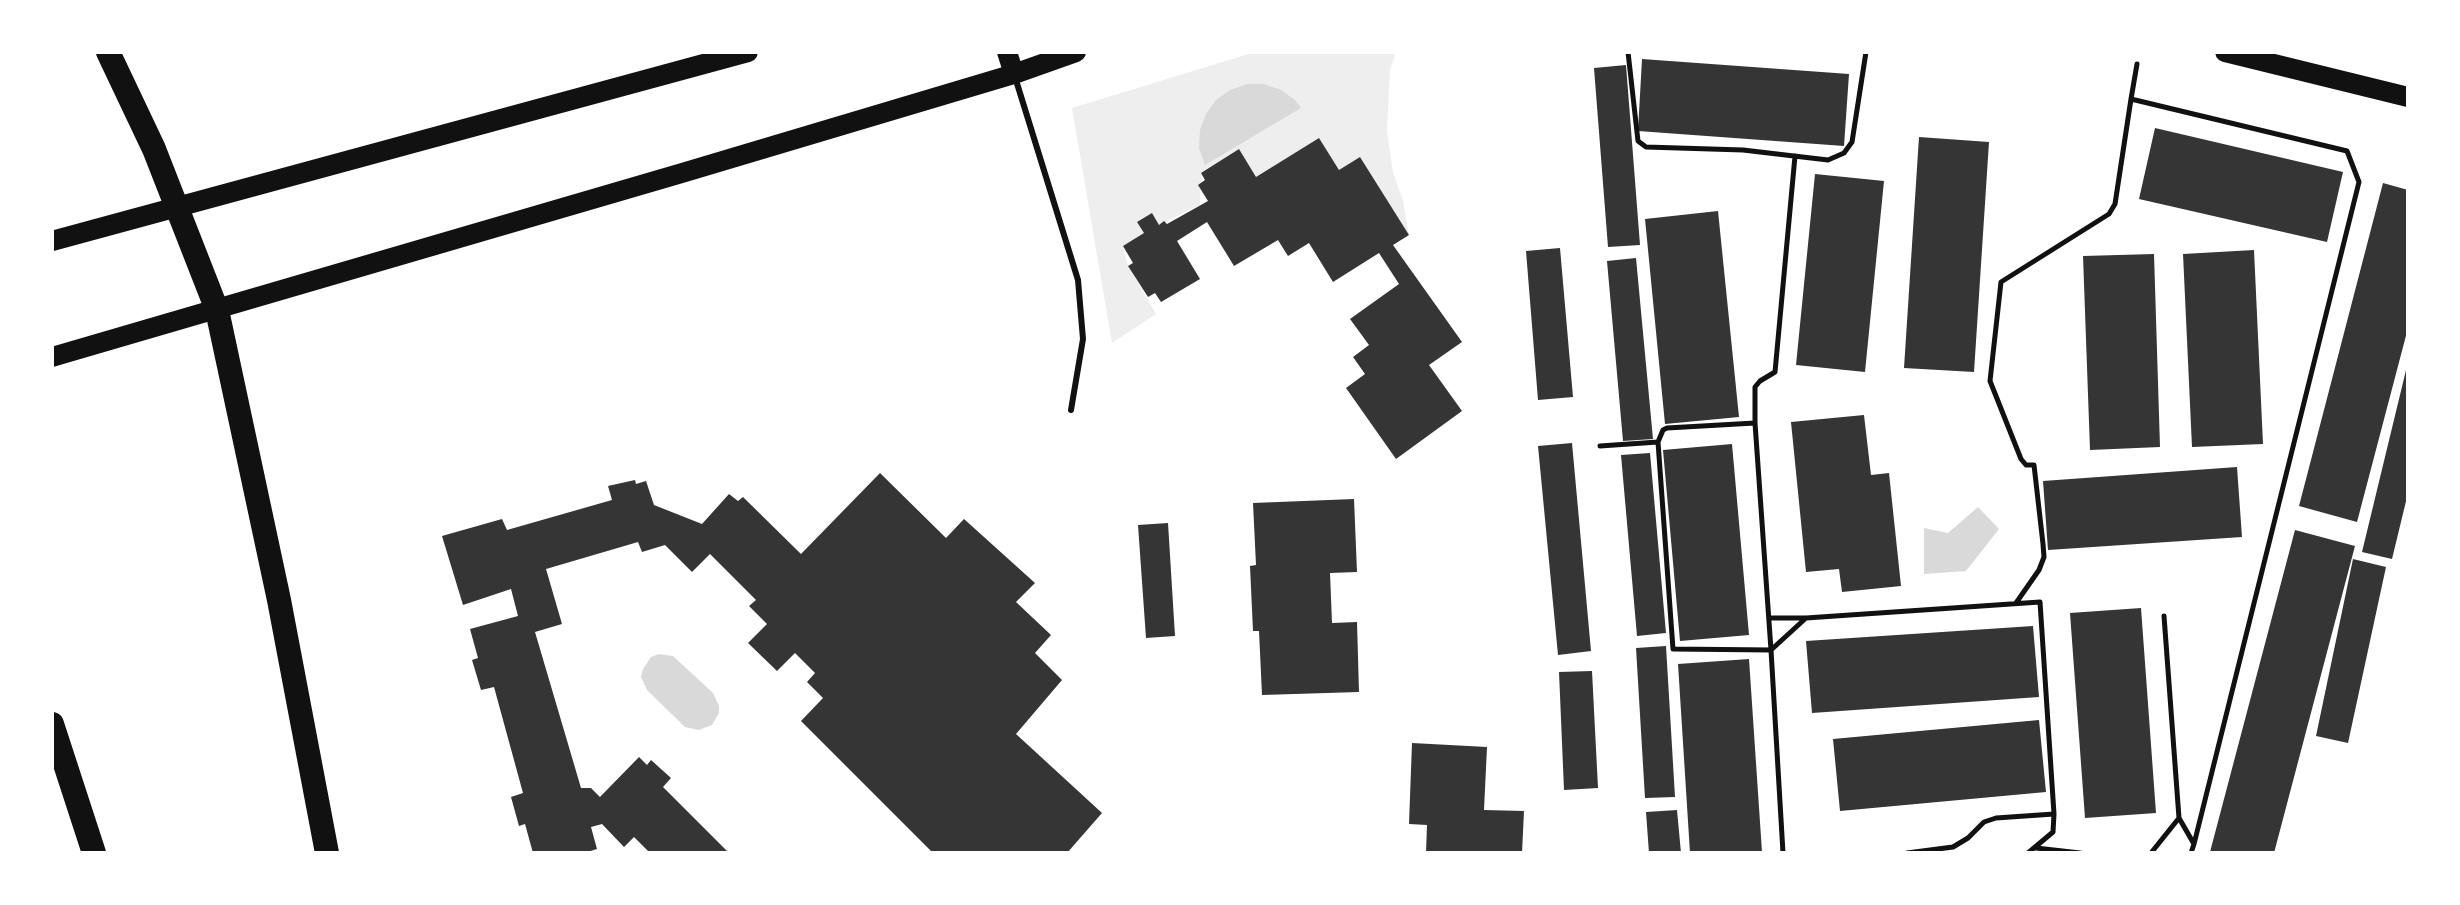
<!DOCTYPE html>
<style>
body{margin:0}
#map{position:relative;width:2460px;height:905px;overflow:hidden;background:#fff;font-family:Raleway,sans-serif}
canvas{display:block}
.frame{position:absolute;inset:0;border:54px solid #fff;pointer-events:none}
</style>
<div id="map">
<canvas width="2460" height="905"></canvas>
<div class="frame"></div>
</div>
<script>
const c = document.querySelector('canvas').getContext('2d');
c.lineJoin = 'round';
function paint(path, color) { c.fillStyle = color; c.fill(path, 'evenodd'); }
const poly = rows => new Path2D(rows.map(r => 'M' + r).join(''));
function trace(path, color, width, dash) { c.strokeStyle = color; c.lineWidth = width; c.lineCap = dash ? 'butt' : 'round'; c.setLineDash(dash || []); c.stroke(path); }
const green = poly([
 [1255,52,1396,52,1390,70,1387,131,1393,172,1403,201,1409,235,1360,157,1339,170,1319,138,1256,177,1239,150,1201,173,1200,205,1159,225,1152,214,1137,222,1144,233,1123,247,1128,266,1156,314,1112,343,1072,108]
]);
const water = poly([
 [1247,84,1264,84,1281,90,1295,100,1301,108,1205,165,1199,148,1200,130,1206,114,1216,100,1230,90],
 [1978,507,1999,529,1966,571,1924,574,1924,528,1948,533],
 [659,654,673,656,713,693,719,706,719,713,712,725,699,730,685,727,647,690,641,677,643,669,651,657]
]);
const building = poly([
 [1642,59,1849,74,1844,146,1638,131],
 [1626,65,1640,245,1608,247,1594,68],
 [2155,128,2343,172,2327,242,2139,199],
 [1919,137,1989,142,1974,372,1904,368],
 [1319,138,1339,170,1360,157,1409,235,1393,245,1462,342,1429,365,1462,411,1396,459,1346,388,1365,374,1353,357,1369,345,1350,319,1399,284,1379,253,1333,282,1309,243,1288,256,1278,240,1234,266,1207,222,1177,241,1200,279,1161,302,1155,293,1148,297,1128,266,1133,263,1123,246,1144,233,1137,222,1152,213,1159,225,1164,221,1167,224,1208,201,1198,185,1205,180,1201,173,1239,149,1256,177],
 [1815,174,1884,181,1865,372,1796,365],
 [2383,183,2408,190,2408,328,2357,522,2299,506],
 [1718,211,1739,417,1665,424,1645,219],
 [1560,248,1573,397,1538,400,1526,251],
 [2254,250,2263,444,2192,447,2183,254],
 [2154,254,2160,447,2090,450,2083,256],
 [1636,258,1653,439,1623,441,1607,261],
 [2407,366,2408,493,2392,559,2362,552],
 [1864,415,1871,475,1889,473,1901,586,1842,592,1839,569,1806,572,1791,422],
 [1572,443,1591,651,1558,655,1538,446],
 [1732,444,1749,635,1680,641,1663,450],
 [1650,453,1666,633,1637,636,1621,455],
 [2237,467,2242,537,2048,550,2043,481],
 [880,473,946,538,964,519,1035,583,1016,602,1051,635,1035,653,1062,680,1016,734,1102,813,1067,853,933,853,801,721,823,698,807,682,815,673,795,653,777,671,748,643,767,624,749,606,756,600,710,554,692,572,665,545,642,552,638,542,546,569,562,624,535,632,581,788,591,788,600,797,639,757,647,765,651,760,671,778,663,787,729,853,650,853,634,837,624,847,602,824,591,827,597,849,584,853,533,853,525,824,519,826,511,797,523,793,494,687,481,690,472,660,478,658,470,629,518,616,511,589,463,605,442,536,502,519,507,530,612,500,608,486,635,480,636,484,646,481,654,505,702,524,729,494,738,501,743,497,801,554],
 [1354,499,1357,572,1330,573,1332,623,1357,622,1359,692,1262,695,1259,631,1253,631,1250,566,1256,565,1253,503],
 [1168,523,1175,636,1146,638,1138,525],
 [2295,530,2355,546,2274,853,2213,853,2210,852],
 [2353,559,2386,567,2348,743,2316,736],
 [2141,608,2156,813,2085,818,2070,613],
 [2033,626,2039,697,1812,713,1806,641],
 [1666,646,1675,797,1645,798,1636,648],
 [1749,659,1762,852,1690,853,1678,664],
 [1592,671,1598,788,1564,790,1559,672],
 [2039,720,2046,792,1840,811,1833,739],
 [1412,743,1487,747,1484,810,1524,811,1522,853,1426,853,1427,825,1409,824],
 [1677,810,1681,853,1649,853,1646,812]
]);
const path = poly([
 [1628,52,1638,141,1646,147,1743,150,1828,160,1844,153,1852,142,1866,52],
 [2137,64,2131,99,2347,151,2359,182,2194,844],
 [1658,442,1673,649,1771,650,1755,423],
 [1600,446,1658,442,1663,430,1667,428,1755,423,1755,387,1760,381,1775,372,1795,156],
 [2016,603,2039,570,2044,557,2043,544,2034,465,2026,465,2021,459,1990,381,2001,282,2109,214,2115,204,2131,99],
 [1769,618,1805,618],
 [2179,818,2194,844,2191,853],
 [2036,848,2080,853],
 [1783,853,1771,650,1806,618,2040,602,2054,814,1996,818,1984,822,1968,838,1953,847,1907,853],
 [2028,853,2053,832,2054,814],
 [2151,853,2179,818,2164,616]
]);
const service = poly([
 [1015,77,1078,280,1083,339,1071,410]
]);
const primary = poly([
 [1007,52,1014,74],
 [2225,52,2408,97],
 [52,241,748,52],
 [52,357,682,173,1014,74,1076,52]
]);
const motorway = poly([
 [108,52,154,149,217,310,279,600,327,853],
 [52,724,94,853]
]);
paint(green, '#eee');
paint(water, '#d9d9d9');
paint(building, '#353535');
trace(path, '#111', 5);
trace(service, '#111', 6);
trace(primary, '#111', 20);
trace(motorway, '#111', 24);
</script>
